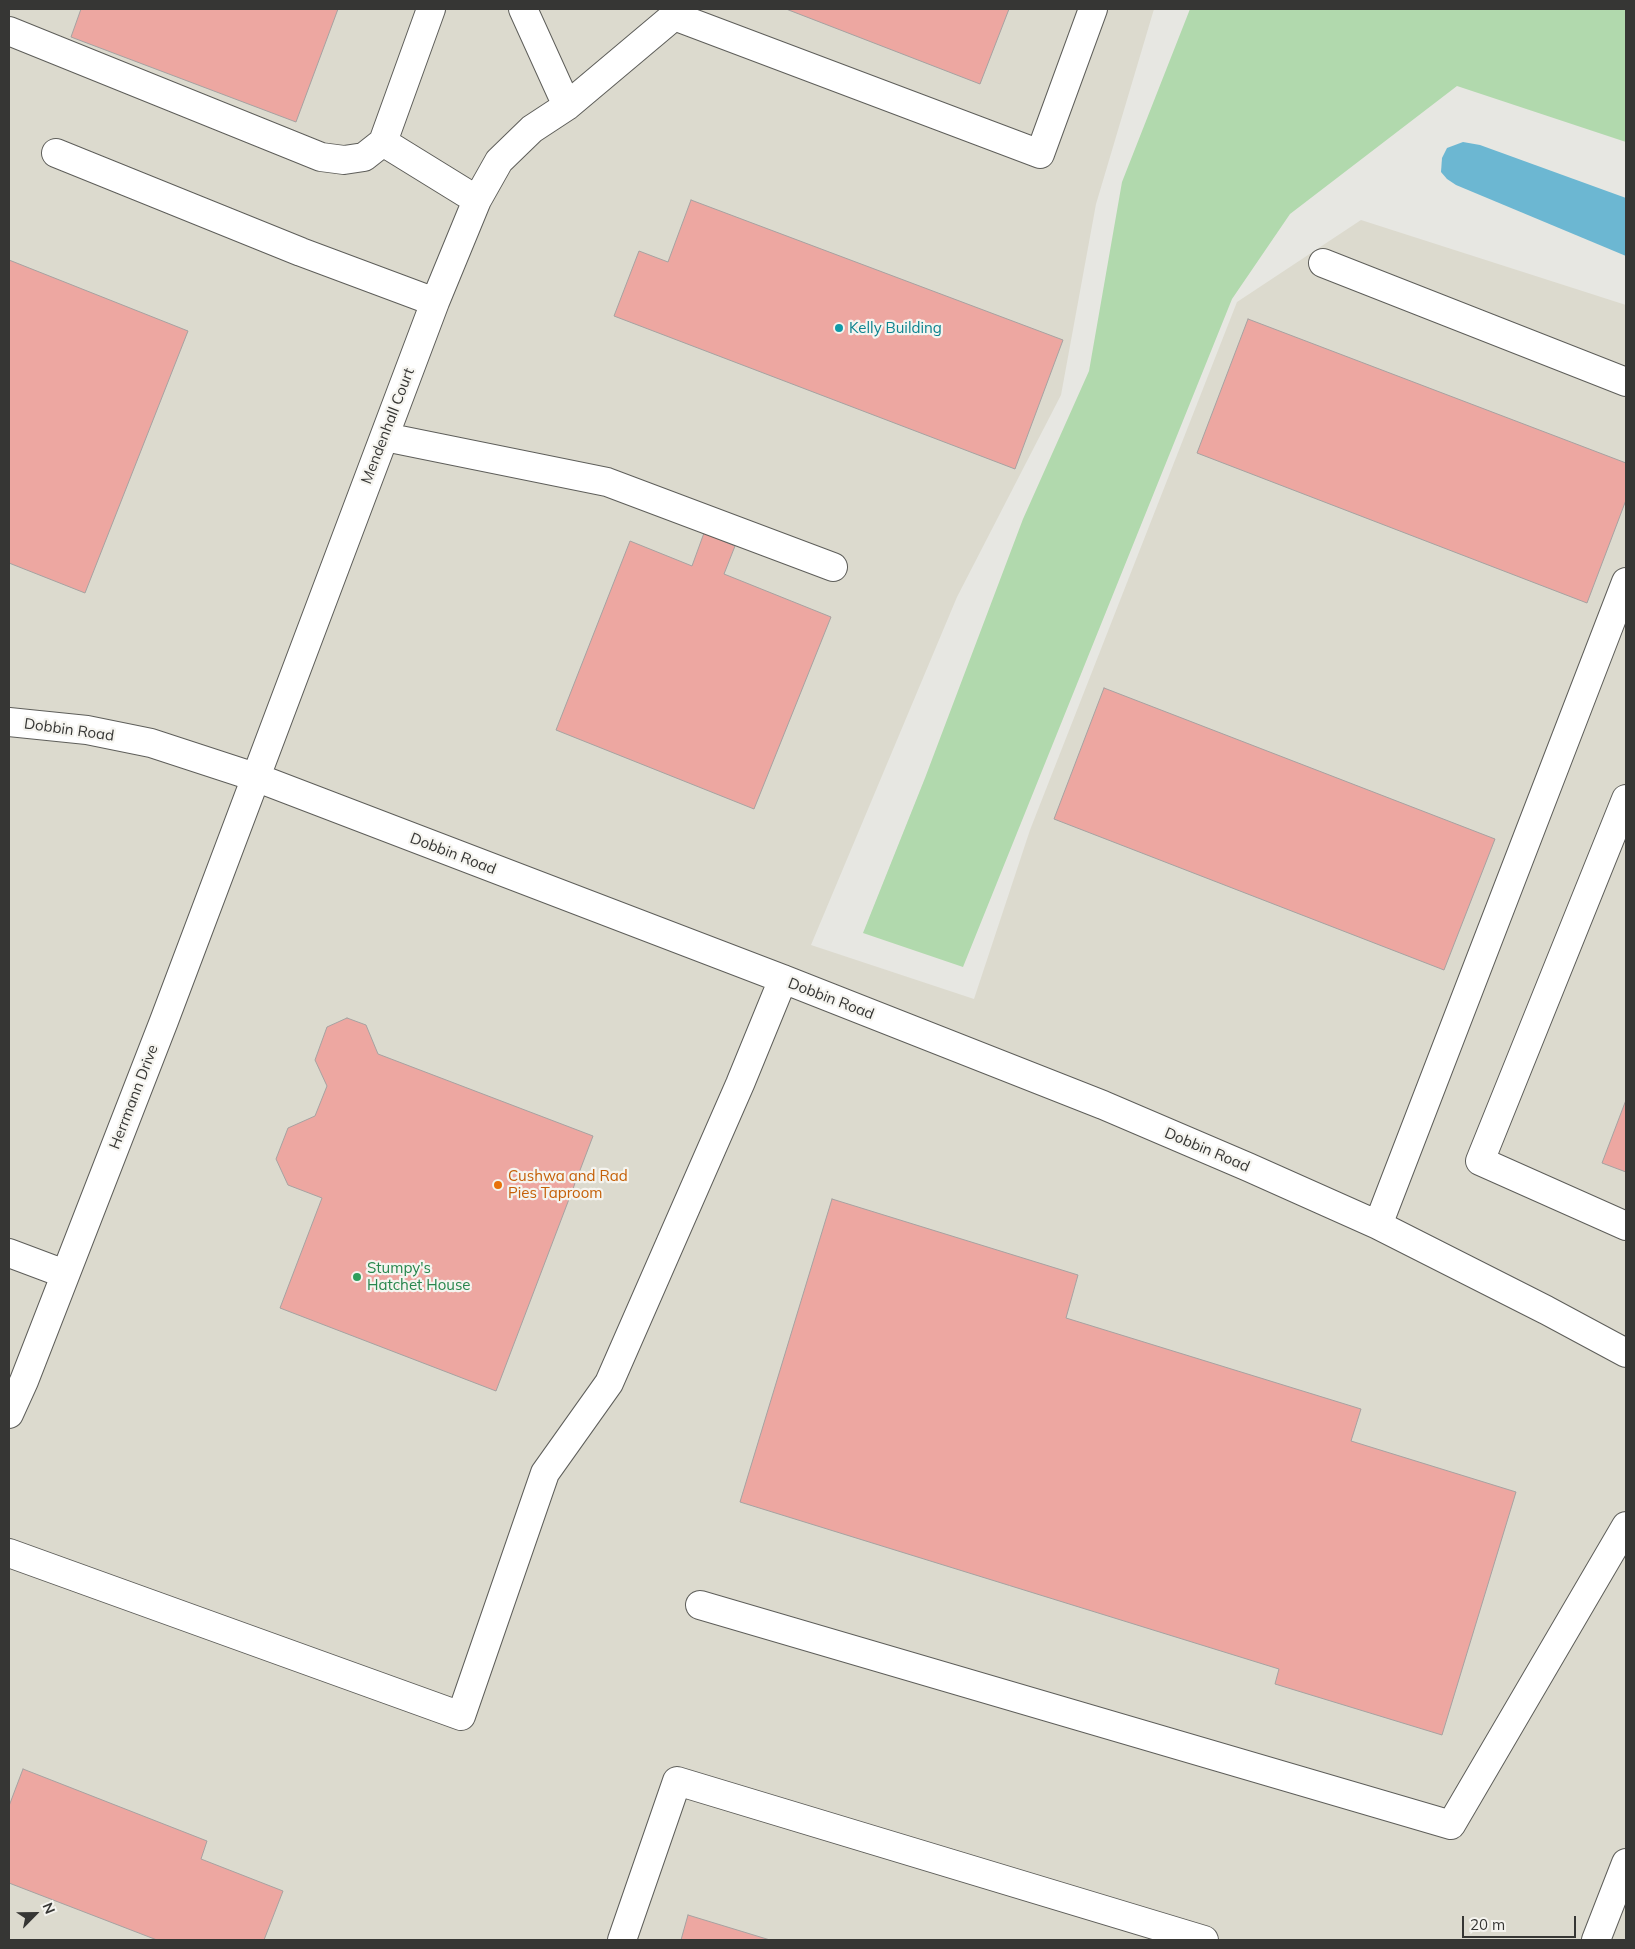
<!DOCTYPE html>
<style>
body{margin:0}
#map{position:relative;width:1635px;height:1949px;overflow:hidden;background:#e7e7e2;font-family:Mulish,sans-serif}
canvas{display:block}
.frame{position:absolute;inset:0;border:10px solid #363634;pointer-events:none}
.north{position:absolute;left:10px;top:1889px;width:50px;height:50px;-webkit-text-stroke:4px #f5f4ef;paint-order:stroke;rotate:67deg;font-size:14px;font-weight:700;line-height:20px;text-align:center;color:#363634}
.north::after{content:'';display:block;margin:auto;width:18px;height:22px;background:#363634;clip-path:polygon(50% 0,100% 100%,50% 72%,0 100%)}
.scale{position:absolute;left:1462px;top:1916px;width:114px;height:22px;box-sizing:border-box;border:2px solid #363634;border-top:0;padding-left:6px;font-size:15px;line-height:18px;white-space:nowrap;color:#363634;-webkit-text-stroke:4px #f5f4ef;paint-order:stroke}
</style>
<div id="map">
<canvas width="1635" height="1949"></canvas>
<div class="frame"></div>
<div class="north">N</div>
<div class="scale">20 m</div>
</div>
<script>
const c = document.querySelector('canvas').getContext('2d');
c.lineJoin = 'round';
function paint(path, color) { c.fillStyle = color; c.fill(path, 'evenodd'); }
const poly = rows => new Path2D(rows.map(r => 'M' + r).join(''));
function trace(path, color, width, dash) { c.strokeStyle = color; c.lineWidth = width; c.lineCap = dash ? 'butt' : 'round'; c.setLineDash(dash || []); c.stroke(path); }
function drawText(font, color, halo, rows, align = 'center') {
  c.font = font + ' Mulish,sans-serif'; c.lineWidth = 4.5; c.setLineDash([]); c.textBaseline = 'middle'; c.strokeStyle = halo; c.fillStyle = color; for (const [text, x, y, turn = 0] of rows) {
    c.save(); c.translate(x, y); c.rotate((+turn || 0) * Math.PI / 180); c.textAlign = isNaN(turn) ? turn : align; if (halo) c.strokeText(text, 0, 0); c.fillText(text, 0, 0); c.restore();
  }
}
const built = poly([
 [9,9,1154,9,1096,204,1061,395,957,597,811,945,974,999,1030,830,1237,302,1361,220,1626,305,1626,1940,9,1940]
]);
const green = poly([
 [1190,9,1626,9,1626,142,1457,86,1290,214,1232,299,963,967,863,933,925,778,1023,519,1089,371,1122,182]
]);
const water = poly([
 [1463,142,1480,145,1626,198,1626,256,1456,185,1447,179,1441,172,1442,158,1447,148]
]);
const building = poly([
 [81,9,338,9,296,122,71,37,81,9],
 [786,9,1009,9,980,84,786,9],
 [691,200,1063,340,1015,469,614,316,639,251,668,262,691,200],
 [9,260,188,331,85,593,9,563,9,260],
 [1248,319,1626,463,1626,500,1587,603,1197,453,1248,319],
 [704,533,735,546,724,574,831,617,754,809,556,730,630,541,692,566,704,533],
 [1104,688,1495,839,1444,970,1054,819,1104,688],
 [347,1018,366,1025,378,1054,593,1136,496,1391,280,1308,322,1198,288,1185,276,1159,288,1128,315,1116,327,1086,315,1060,327,1027,347,1018],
 [1626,1100,1626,1172,1602,1163,1626,1100],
 [832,1199,1078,1275,1066,1318,1361,1409,1351,1441,1516,1492,1442,1735,1275,1684,1279,1669,740,1502,832,1199],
 [23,1769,207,1841,201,1859,283,1891,264,1940,157,1940,9,1883,9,1806,23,1769],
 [688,1915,770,1940,681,1940,688,1915]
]);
const minor = poly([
 [523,9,567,106],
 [9,31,321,157,344,160,364,157,383,142,431,9],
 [383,142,477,200],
 [56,153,301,252,435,302],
 [1323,263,1626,382],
 [385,437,607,482,833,567],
 [9,722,87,730,151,743,255,777,783,979,1103,1105,1248,1167,1378,1225,1546,1310,1626,1353],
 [1626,799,1480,1161,1626,1226],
 [1378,1225,1626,582],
 [9,1253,65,1274],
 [9,1414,24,1381,164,1021,435,302,477,200,499,161,532,129,567,106,674,16,1040,154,1093,9],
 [9,1553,461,1716,545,1473,609,1383,740,1084,783,979],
 [700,1605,1451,1825,1626,1526],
 [622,1940,677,1781,1204,1940],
 [1596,1940,1626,1863]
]);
const markers = [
 [839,328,5,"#0f9aa8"],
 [498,1185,5,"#e8710a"],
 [357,1277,5,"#2e9e5b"]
];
const cultureNames = [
 ["Kelly Building",849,328]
];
const streetNames = [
 ["Mendenhall Court",388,426,-69],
 ["Dobbin Road",69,730,8],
 ["Dobbin Road",453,854,21],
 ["Dobbin Road",831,999,21],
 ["Herrmann Drive",134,1097,-69],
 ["Dobbin Road",1207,1150,23]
];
const foodNames = [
 ["Cushwa and Rad",508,1176],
 ["Pies Taproom",508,1193]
];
const leisureNames = [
 ["Stumpy's",367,1268],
 ["Hatchet House",367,1285]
];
paint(built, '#dcdace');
paint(green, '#b1d9ad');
paint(water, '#6cb7d2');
paint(building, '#eda7a1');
trace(building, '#a7a2a1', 1);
trace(minor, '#5e5e5a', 30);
trace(minor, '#fff', 28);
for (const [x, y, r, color] of markers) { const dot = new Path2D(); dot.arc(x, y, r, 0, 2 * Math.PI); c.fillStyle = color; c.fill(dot); trace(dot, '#f5f4ef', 2); }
drawText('15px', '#0d838f', '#f5f4ef', cultureNames, 'left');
drawText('15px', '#363634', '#f5f4ef', streetNames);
drawText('15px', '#c56008', '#f5f4ef', foodNames, 'left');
drawText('15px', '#27864d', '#f5f4ef', leisureNames, 'left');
</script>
